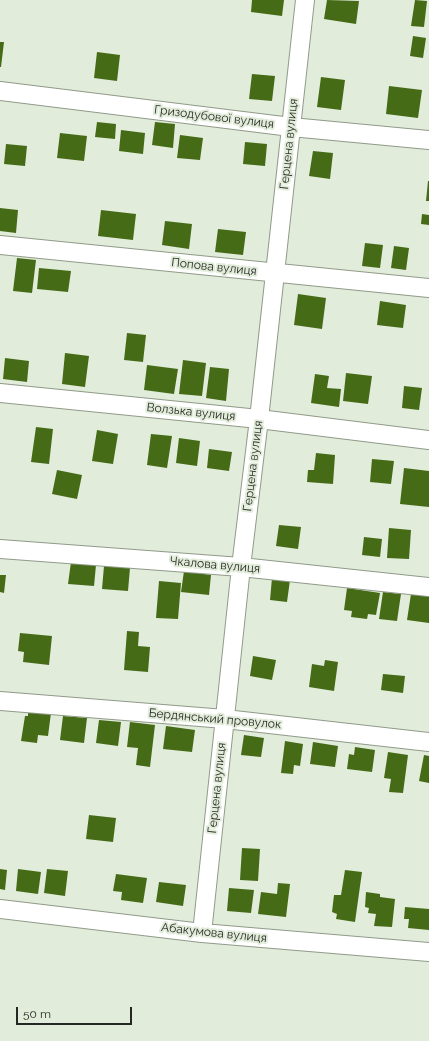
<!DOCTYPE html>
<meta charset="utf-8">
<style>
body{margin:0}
#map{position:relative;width:429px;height:1041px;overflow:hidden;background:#e2ecda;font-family:Raleway,sans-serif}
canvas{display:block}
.scale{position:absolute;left:16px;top:1007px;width:116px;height:18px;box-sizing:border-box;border:2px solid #252822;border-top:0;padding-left:5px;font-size:12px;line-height:14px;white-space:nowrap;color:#252822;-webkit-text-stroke:3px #e2ecda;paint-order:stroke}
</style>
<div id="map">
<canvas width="429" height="1041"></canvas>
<div class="scale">50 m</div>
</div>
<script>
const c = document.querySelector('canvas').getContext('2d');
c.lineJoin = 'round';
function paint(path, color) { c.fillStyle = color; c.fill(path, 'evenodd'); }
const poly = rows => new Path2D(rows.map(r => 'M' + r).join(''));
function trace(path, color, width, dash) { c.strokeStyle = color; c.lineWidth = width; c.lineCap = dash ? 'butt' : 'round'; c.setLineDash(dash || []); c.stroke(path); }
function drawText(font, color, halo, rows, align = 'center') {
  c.font = font + ' Raleway,sans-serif'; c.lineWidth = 4; c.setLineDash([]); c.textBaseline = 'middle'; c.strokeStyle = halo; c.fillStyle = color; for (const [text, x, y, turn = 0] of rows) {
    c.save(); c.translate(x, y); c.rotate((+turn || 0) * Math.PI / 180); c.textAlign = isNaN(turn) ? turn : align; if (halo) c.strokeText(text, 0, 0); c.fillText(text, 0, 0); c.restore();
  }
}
const building = poly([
 [252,0,284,0,282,16,251,12],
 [327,0,359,1,356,24,324,19],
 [415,0,427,1,424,27,411,26],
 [413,36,426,38,423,58,410,56],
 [0,42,4,42,1,67,0,67],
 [97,52,120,55,117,81,94,78],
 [252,74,275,76,272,101,249,99],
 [321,77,345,80,341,110,317,107],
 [389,86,422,90,418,118,386,114],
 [97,122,116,124,115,139,95,137],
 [155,122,175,124,173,148,152,145],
 [121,130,145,133,143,154,119,151],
 [60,133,87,136,84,161,57,158],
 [180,135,203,138,200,160,177,158],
 [245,142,267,144,265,166,243,164],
 [6,144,27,146,25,166,4,164],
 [313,151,333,153,330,179,309,176],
 [428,181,429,181,429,201,426,201],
 [0,208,18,210,16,233,0,231],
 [101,210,136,214,133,240,98,236],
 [422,214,429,215,429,225,421,224],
 [165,221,192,224,189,249,162,245],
 [218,229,246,232,243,255,215,252],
 [365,243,383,245,380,268,362,266],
 [394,246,409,248,406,270,391,268],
 [17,258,36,260,32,293,13,291],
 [39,268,71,271,68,292,37,289],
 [298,294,326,298,322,329,294,325],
 [380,301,406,305,403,328,377,325],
 [127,333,146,335,143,362,124,360],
 [65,353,89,356,85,387,62,384],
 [5,358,29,361,27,382,3,379],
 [183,360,206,363,202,396,179,394],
 [147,365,178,369,174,394,144,390],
 [210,367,229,369,226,401,206,398],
 [346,373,372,376,368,404,343,401],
 [315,374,329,376,327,388,341,389,339,407,311,403],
 [404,386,422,388,419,410,402,408],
 [36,427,53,429,49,464,31,462],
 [97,430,118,434,113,464,92,461],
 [151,434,172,436,167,468,147,465],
 [179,438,200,441,197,466,176,463],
 [209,449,232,452,229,471,207,468],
 [316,453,335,455,333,484,307,482,308,470,314,470],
 [372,459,394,461,391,484,370,482],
 [404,468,429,471,429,507,400,504],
 [57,470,82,475,77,499,52,494],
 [279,525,301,527,298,549,276,546],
 [389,528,411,530,409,559,387,558],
 [364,537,382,539,380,557,362,555],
 [71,562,96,565,94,586,68,584],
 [104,566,130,568,128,591,102,589],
 [184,571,211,575,209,595,181,592],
 [0,575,6,575,4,593,0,592],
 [272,578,290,580,287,602,270,600],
 [159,581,181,583,178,619,156,618],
 [347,588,380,593,376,615,368,614,367,619,351,617,352,611,344,610],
 [383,592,401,594,397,621,379,619],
 [411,594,429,596,429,623,407,620],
 [127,631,139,632,138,646,150,647,148,672,124,670],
 [20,633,52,636,49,665,23,662,24,652,18,651],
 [253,656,276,660,272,680,250,676],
 [325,660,338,662,334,691,309,687,312,664,324,666],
 [383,674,405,676,403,693,381,690],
 [28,711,51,713,48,736,38,735,37,743,21,741,25,716,28,716],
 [63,716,87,718,84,743,60,740],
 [99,720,121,722,118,746,96,743],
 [130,722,155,725,150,767,136,765,138,748,127,747],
 [166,726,195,730,192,752,163,749],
 [244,735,264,738,261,757,241,755],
 [285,741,303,744,300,766,294,765,293,774,281,773],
 [313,742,338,746,335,767,310,764],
 [355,747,375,750,372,772,347,769,349,754,354,755],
 [388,752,408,755,403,793,389,792,391,779,384,778],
 [424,755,429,756,429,783,419,781],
 [89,815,116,818,113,842,86,839],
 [242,848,260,849,258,881,240,880],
 [0,869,7,870,5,890,0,889],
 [18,869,41,872,38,894,16,891],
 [47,869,68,871,65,896,44,893],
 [345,870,362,872,355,922,336,919,337,914,332,912,334,895,341,895],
 [116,874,147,878,143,903,121,900,122,892,113,891],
 [159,882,186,885,183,906,156,902],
 [278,883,290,884,286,917,258,914,261,892,277,894],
 [229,888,254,890,251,913,227,911],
 [366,892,380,894,380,897,395,899,392,927,374,926,376,914,368,913,369,908,365,907],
 [405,907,429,909,429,930,408,928,409,919,404,919]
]);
const minor = poly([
 [0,91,291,127,429,140],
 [0,245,429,288],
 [0,393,259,419,429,440],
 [0,549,241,567,429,587],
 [0,701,225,719,429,742],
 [0,909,202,933,429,952],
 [202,933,241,567,259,419,305,0]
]);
const streetNames = [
 ["Гризодубової вулиця",214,117,7],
 ["Герцена вулиця",289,144,-84],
 ["Попова вулиця",214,267,6],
 ["Волзька вулиця",191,412,6],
 ["Герцена вулиця",253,466,-83],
 ["Чкалова вулиця",215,565,5],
 ["Бердянський провулок",215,719,5],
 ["Герцена вулиця",217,788,-84],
 ["Абакумова вулиця",214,933,6]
];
paint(building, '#456b17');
trace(minor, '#909a89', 20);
trace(minor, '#fff', 18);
drawText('12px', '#252822', '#e2ecda', streetNames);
</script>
